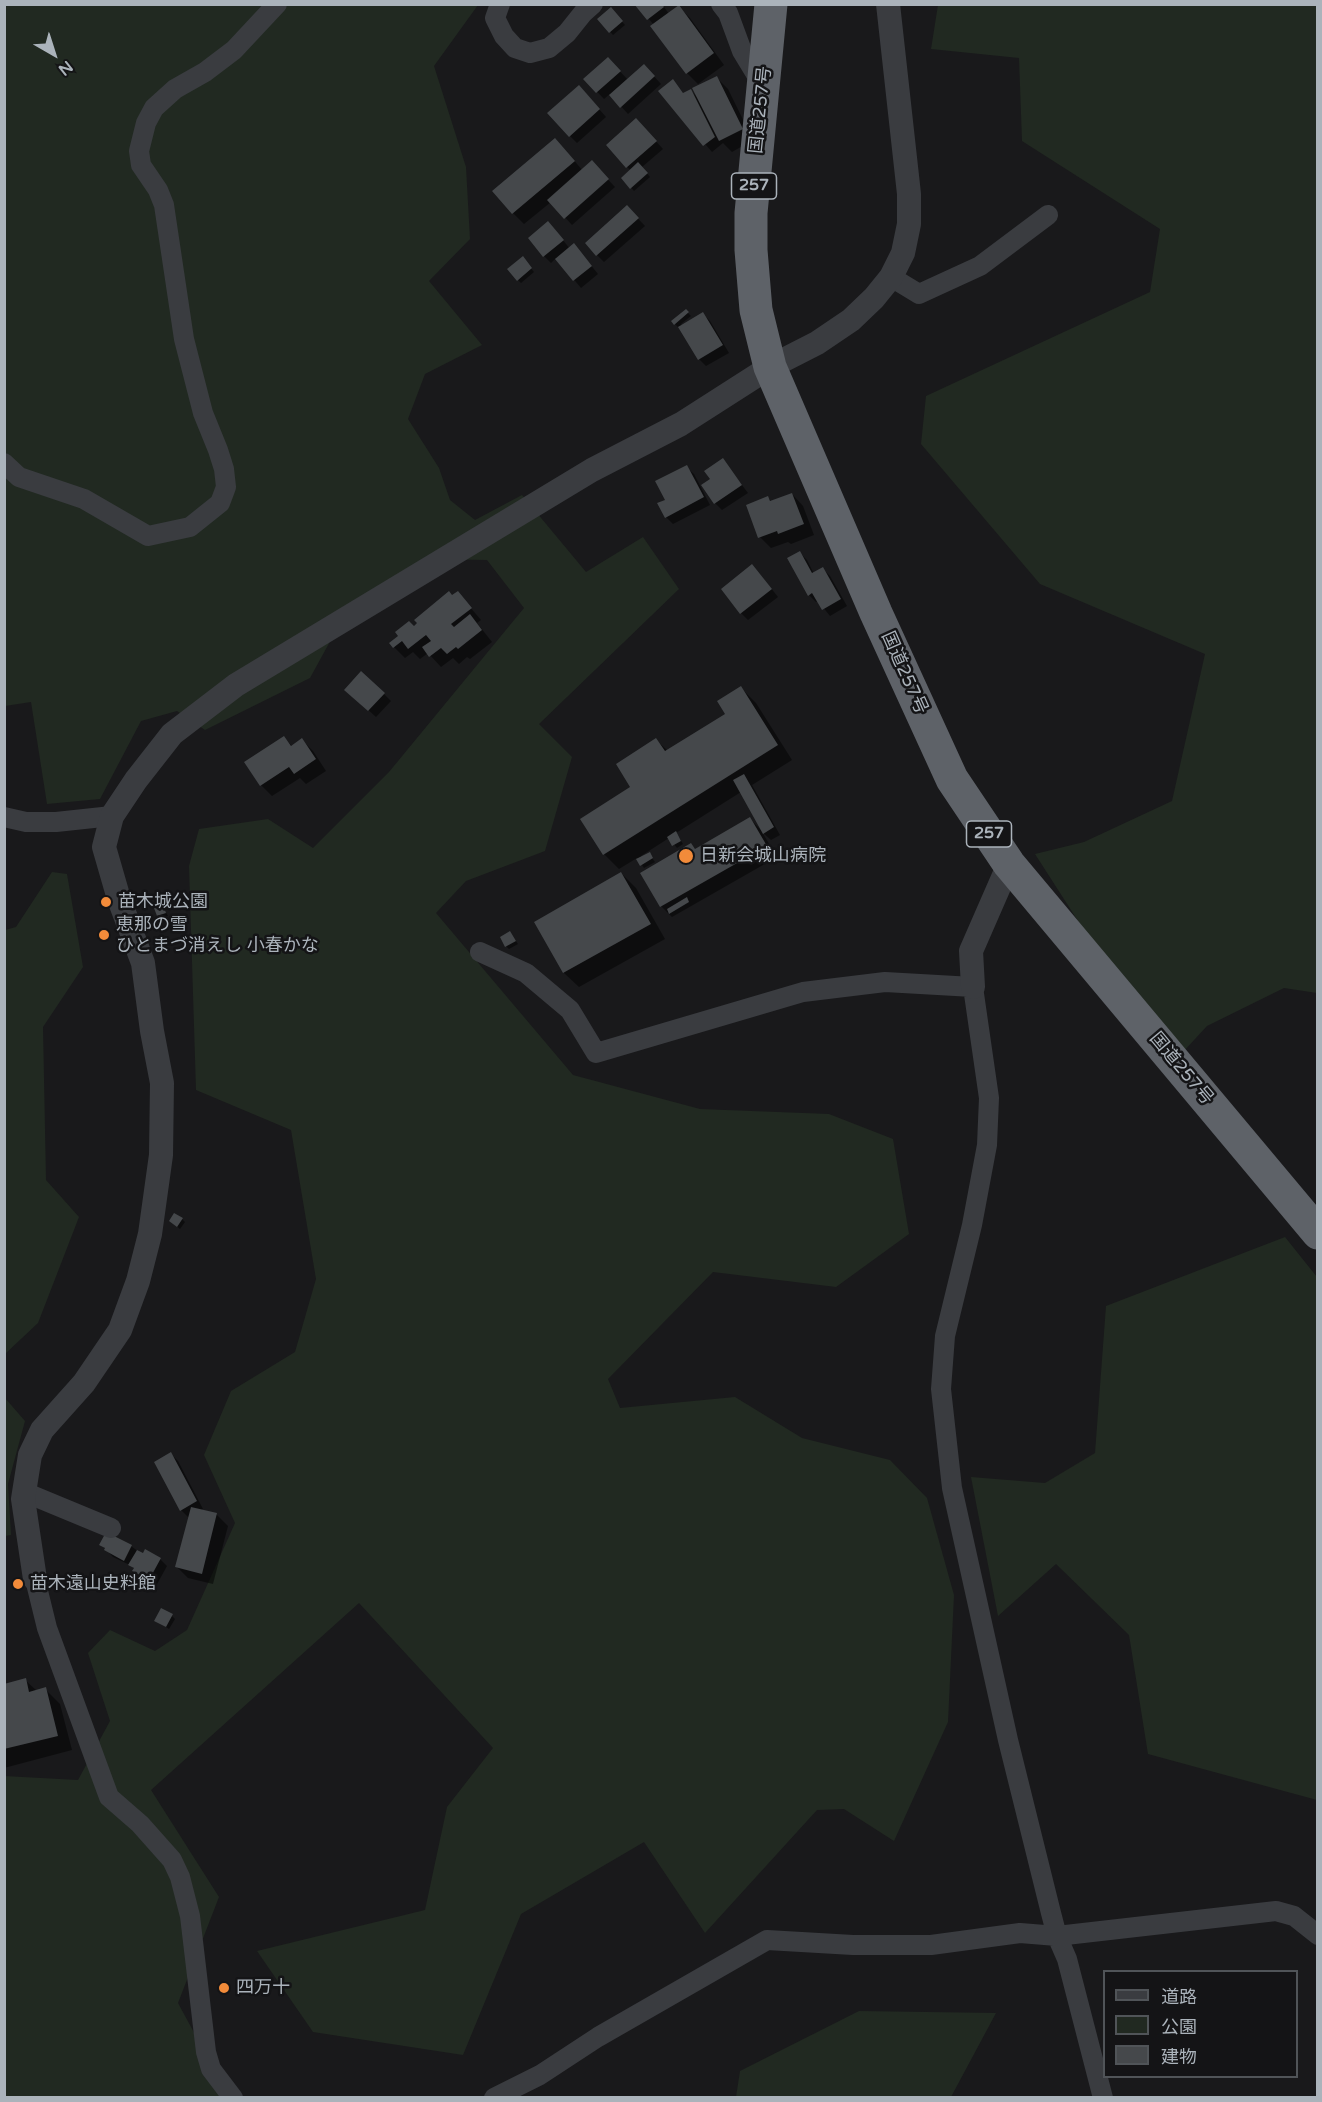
<!DOCTYPE html>
<meta charset="utf-8">
<style>
body{margin:0}
#map{position:relative;width:1322px;height:2102px;overflow:hidden;background:#19191b;font-family:"Varela Round","Noto Sans JP",sans-serif}
canvas{display:block}
.frame{position:absolute;inset:0;border:6px solid #abb3bb;pointer-events:none}
.legend{position:absolute;left:1103px;top:1970px;width:195px;height:108px;box-sizing:border-box;background:#141416;border:2px solid #505458;margin:0;padding:8px 10px;list-style:none;font-size:18px;color:#abb3bb}
.legend li{display:flex;align-items:center;gap:12px;height:30px}
.legend b{width:30px;border:2px solid #505458}
.north{position:absolute;left:24px;top:24px;width:60px;height:60px;-webkit-text-stroke:4px #141416;paint-order:stroke;rotate:141deg;font-size:16px;font-weight:700;line-height:24px;text-align:center;color:#abb3bb}
.north::after{content:'';display:block;margin:auto;width:21px;height:27px;background:#abb3bb;clip-path:polygon(50% 0,100% 100%,50% 72%,0 100%)}
</style>
<div id="map">
<canvas width="1322" height="2102"></canvas>
<div class="frame"></div>
<ul class="legend">
<li><b style="height:8px;background:#3a3c40"></b>道路</li>
<li><b style="height:16px;background:#212921"></b>公園</li>
<li><b style="height:16px;background:#45484b"></b>建物</li>
</ul>
<div class="north">N</div>
</div>
<script>
const c = document.querySelector('canvas').getContext('2d');
c.lineJoin = 'round';
function paint(path, color) { c.fillStyle = color; c.fill(path, 'evenodd'); }
const poly = rows => new Path2D(rows.map(r => 'M' + r).join(''));
function trace(path, color, width, dash) { c.strokeStyle = color; c.lineWidth = width; c.lineCap = dash ? 'butt' : 'round'; c.setLineDash(dash || []); c.stroke(path); }
function drawText(font, color, halo, rows, align = 'center') {
  c.font = font + ' "Varela Round","Noto Sans JP",sans-serif'; c.lineWidth = 5; c.setLineDash([]); c.textBaseline = 'middle'; c.strokeStyle = halo; c.fillStyle = color; for (const [text, x, y, turn = 0] of rows) {
    c.save(); c.translate(x, y); c.rotate((+turn || 0) * Math.PI / 180); c.textAlign = isNaN(turn) ? turn : align; if (halo) c.strokeText(text, 0, 0); c.fillText(text, 0, 0); c.restore();
  }
}
const green = poly([
 [5,5,478,5,434,66,466,167,470,239,429,281,482,345,425,374,408,419,439,468,450,500,475,520,522,495,586,572,643,537,679,589,539,724,572,757,545,851,466,881,436,913,573,1075,700,1109,829,1114,893,1139,909,1234,836,1287,713,1272,608,1379,620,1408,735,1397,802,1438,890,1460,927,1498,954,1595,948,1722,894,1841,844,1809,817,1810,705,1933,644,1842,521,1914,463,2055,313,2032,257,1951,425,1910,447,1807,493,1748,359,1603,151,1790,219,1897,178,2003,229,2097,5,2097,4,1776,78,1780,110,1721,88,1653,110,1630,155,1651,187,1630,235,1523,204,1455,231,1391,295,1352,316,1279,291,1130,196,1090,189,866,199,829,268,819,313,848,389,772,524,608,487,560,427,559,350,605,310,678,205,730,177,711,141,721,100,799,47,804,31,702,5,706],
 [938,5,1317,5,1317,993,1284,988,1207,1026,1183,1052,1098,952,1035,854,1084,842,1172,801,1205,654,1040,584,921,444,926,396,1150,292,1160,229,1022,141,1019,58,931,49],
 [52,872,67,874,83,967,43,1027,46,1180,79,1217,38,1323,5,1354,5,930,16,927],
 [1285,1237,1317,1277,1317,1800,1148,1754,1129,1635,1056,1564,998,1616,971,1477,1045,1483,1095,1453,1106,1306],
 [5,1398,25,1421,8,1484,11,1535,5,1536],
 [859,2011,996,2013,951,2097,736,2097,740,2071]
]);
const shadow = poly([
 [662,4,669,14,679,7,690,18,724,65,698,84,687,73,654,25,637,5],
 [611,9,625,25,613,35,599,19],
 [615,66,628,80,651,73,661,84,628,114,610,94,604,99,585,79],
 [717,78,728,89,753,140,732,152,723,143,712,152,660,91,673,81,684,94,691,91,699,99],
 [586,94,606,117,577,143,570,136],
 [643,127,663,149,642,167,650,177,634,191,623,178,631,171,608,146],
 [566,151,583,171,599,170,615,187,572,225,551,202,524,224,513,213],
 [627,207,645,226,604,262,597,255],
 [555,230,570,249,581,253,598,274,581,288,556,258,551,263,544,256],
 [525,261,534,272,521,283,518,280],
 [686,311,691,316,681,324,682,326,703,314,710,321,729,353,706,366,699,359,679,326,678,327,673,322],
 [723,460,748,493,722,510,715,503,712,479],
 [686,467,694,474,710,505,673,524,666,517],
 [792,494,803,506,814,535,791,544,788,542,771,548,760,537,768,498,772,502],
 [800,553,807,560,814,574,823,569,830,576,847,606,830,616,818,601,816,602,809,595],
 [759,573,778,597,748,620,741,613],
 [458,593,481,620,477,623,492,642,470,659,467,657,459,664,453,658,441,667,428,653,420,659,413,652,405,658,394,647,414,627],
 [741,688,756,703,792,760,752,785,780,835,771,840,762,832,777,857,672,917,661,906,691,845,696,850,750,819,762,831,741,792,676,833,683,844,677,848,669,838,641,856,642,858,649,854,655,862,644,868,637,858,619,869,604,854,582,819,632,788,656,740,668,751,727,714],
 [384,694,391,701,376,717,354,697],
 [284,738,292,746,302,740,313,751,326,771,306,784,300,778,272,796,261,785],
 [621,873,636,888,665,939,579,987,564,973,536,922],
 [162,906,168,916,161,918,158,915],
 [510,933,518,944,509,949,506,946],
 [182,1219,185,1222,180,1229,174,1224],
 [171,1454,178,1461,203,1509,200,1511,217,1515,228,1526,213,1584,188,1578,177,1567,189,1518,181,1510],
 [101,1544,131,1546,143,1555,160,1559,167,1566,156,1586,141,1578,132,1566,113,1557],
 [172,1616,175,1619,169,1629,156,1620],
 [25,1680,37,1691,45,1689,60,1704,72,1750,4,1768,4,1685]
]);
const building = poly([
 [634,4,662,4,664,7,647,20],
 [679,5,714,53,686,74,650,26],
 [611,7,623,21,609,33,597,19],
 [608,57,621,71,596,93,583,79],
 [644,64,655,76,620,108,609,95],
 [717,76,743,129,719,141,692,88],
 [673,79,683,93,691,89,715,137,703,146,658,91],
 [579,85,600,109,569,137,547,113],
 [636,118,657,141,626,168,606,145],
 [555,138,575,161,512,214,492,191],
 [592,160,609,179,564,219,547,200],
 [638,162,648,173,630,189,621,178],
 [627,205,639,218,596,256,585,243],
 [548,221,564,240,543,257,528,238],
 [574,243,592,266,573,281,555,259],
 [523,256,532,268,517,281,507,269],
 [686,309,689,312,674,325,671,321],
 [703,312,723,345,698,360,678,327],
 [723,458,742,485,714,504,701,485,710,479,704,471],
 [687,465,704,497,665,518,657,503,665,500,655,481],
 [792,493,804,524,778,534,777,531,758,538,746,505,768,496,770,501],
 [800,551,812,573,823,567,841,599,822,610,812,593,808,596,787,558],
 [752,564,772,589,740,614,721,589],
 [449,591,452,595,458,591,472,608,451,624,454,627,470,614,482,630,458,649,456,647,447,654,441,648,429,657,422,647,431,641,426,635,408,649,402,641,393,648,389,643,398,636,395,632,409,621,414,626,417,623,414,620],
 [361,671,385,693,368,711,344,690],
 [741,686,778,745,603,855,580,819,630,787,616,764,656,738,665,751,725,714,717,701],
 [284,736,291,746,302,738,316,759,294,774,289,767,260,786,244,762],
 [744,774,774,827,763,834,733,780],
 [750,817,767,846,660,907,640,873,691,843,695,849],
 [676,831,681,841,672,846,667,837],
 [650,852,653,858,640,866,636,859],
 [621,872,651,924,563,973,534,922],
 [687,897,689,902,669,914,667,909],
 [163,904,166,913,157,916,154,908],
 [510,931,516,941,505,947,500,937],
 [174,1213,183,1218,177,1227,169,1221],
 [171,1452,197,1501,180,1511,154,1462],
 [191,1507,217,1513,202,1574,175,1567],
 [105,1534,112,1535,132,1545,124,1561,104,1550,105,1548,99,1545],
 [145,1549,161,1558,149,1580,132,1571,134,1568,128,1565,137,1550,143,1553],
 [161,1608,173,1614,166,1627,154,1621],
 [26,1678,29,1692,46,1687,58,1736,4,1749,4,1684]
]);
const minor = poly([
 [500,4,495,18,504,36,515,48,530,53,549,48,567,33,583,13,593,4],
 [721,4,728,13,742,51,762,84],
 [891,277,919,294,980,266,1048,215],
 [4,463,19,477,84,499,148,536,190,527,220,503,226,487,224,469,218,450,203,413,184,339,164,205,158,190,141,165,139,151,146,123,154,108,175,89,205,72,234,50,277,4],
 [4,817,26,822,56,822,112,816],
 [480,952,526,973,570,1010,596,1053,803,992,885,982,973,987,989,1098,987,1145,972,1225,945,1336,941,1389,952,1488,1008,1740,1051,1913,1057,1936,1067,1959,1103,2098],
 [24,1492,111,1528],
 [35,1579,47,1628,109,1797,140,1824,172,1860,180,1877,190,1916,206,2052,211,2069,233,2098],
 [494,2098,540,2075,598,2037,767,1940,853,1945,931,1945,1020,1933,1057,1936,1276,1911,1294,1916,1318,1935]
]);
const tertiary = poly([
 [973,987,971,951,1009,864],
 [35,1579,23,1499,30,1455,42,1430,84,1383,120,1330,138,1281,150,1234,161,1155,162,1083,152,1031,143,963,119,899,104,847,112,816,136,780,172,734,236,685,592,470,681,424,770,367,817,343,851,320,874,298,891,277,903,253,909,224,909,194,888,4]
]);
const trunk = poly([
 [771,4,751,213,751,250,756,310,770,367,876,613,952,779,1009,864,1318,1233]
]);
const markers = [
 [686,856,8,"#f28b3a"],
 [106,902,6,"#f28b3a"],
 [104,935,6,"#f28b3a"],
 [18,1584,6,"#f28b3a"],
 [224,1988,6,"#f28b3a"]
];
const shields = [
 [754,186,45],
 [989,834,45]
];
const shieldNames = [
 ["257",754,186],
 ["257",989,834]
];
const streetNames = [
 ["国道257号",761,110,-84],
 ["国道257号",904,673,66],
 ["国道257号",1181,1069,50]
];
const poiNames = [
 ["日新会城山病院",700,856],
 ["苗木城公園",118,902],
 ["恵那の雪",116,925],
 ["ひとまづ消えし 小春かな",116,946],
 ["苗木遠山史料館",30,1584],
 ["四万十",236,1988]
];
paint(green, '#212921');
paint(shadow, '#0007');
paint(building, '#45484b');
trace(minor, '#3a3c40', 20);
trace(tertiary, '#3a3c40', 24);
trace(trunk, '#5e6268', 33);
for (const [x, y, r, color] of markers) { const dot = new Path2D(); dot.arc(x, y, r, 0, 2 * Math.PI); c.fillStyle = color; c.fill(dot); trace(dot, '#141416', 2); }
for (const [x, y, w] of shields) { const box = new Path2D(); box.roundRect(x - w / 2, y - 13, w, 26, 4.5); c.fillStyle = '#141416'; c.fill(box); trace(box, '#abb3bb', 1.5); }
drawText('bold 16px', '#abb3bb', null, shieldNames);
drawText('18px', '#abb3bb', '#141416', streetNames);
drawText('18px', '#abb3bb', '#141416', poiNames, 'left');
</script>
